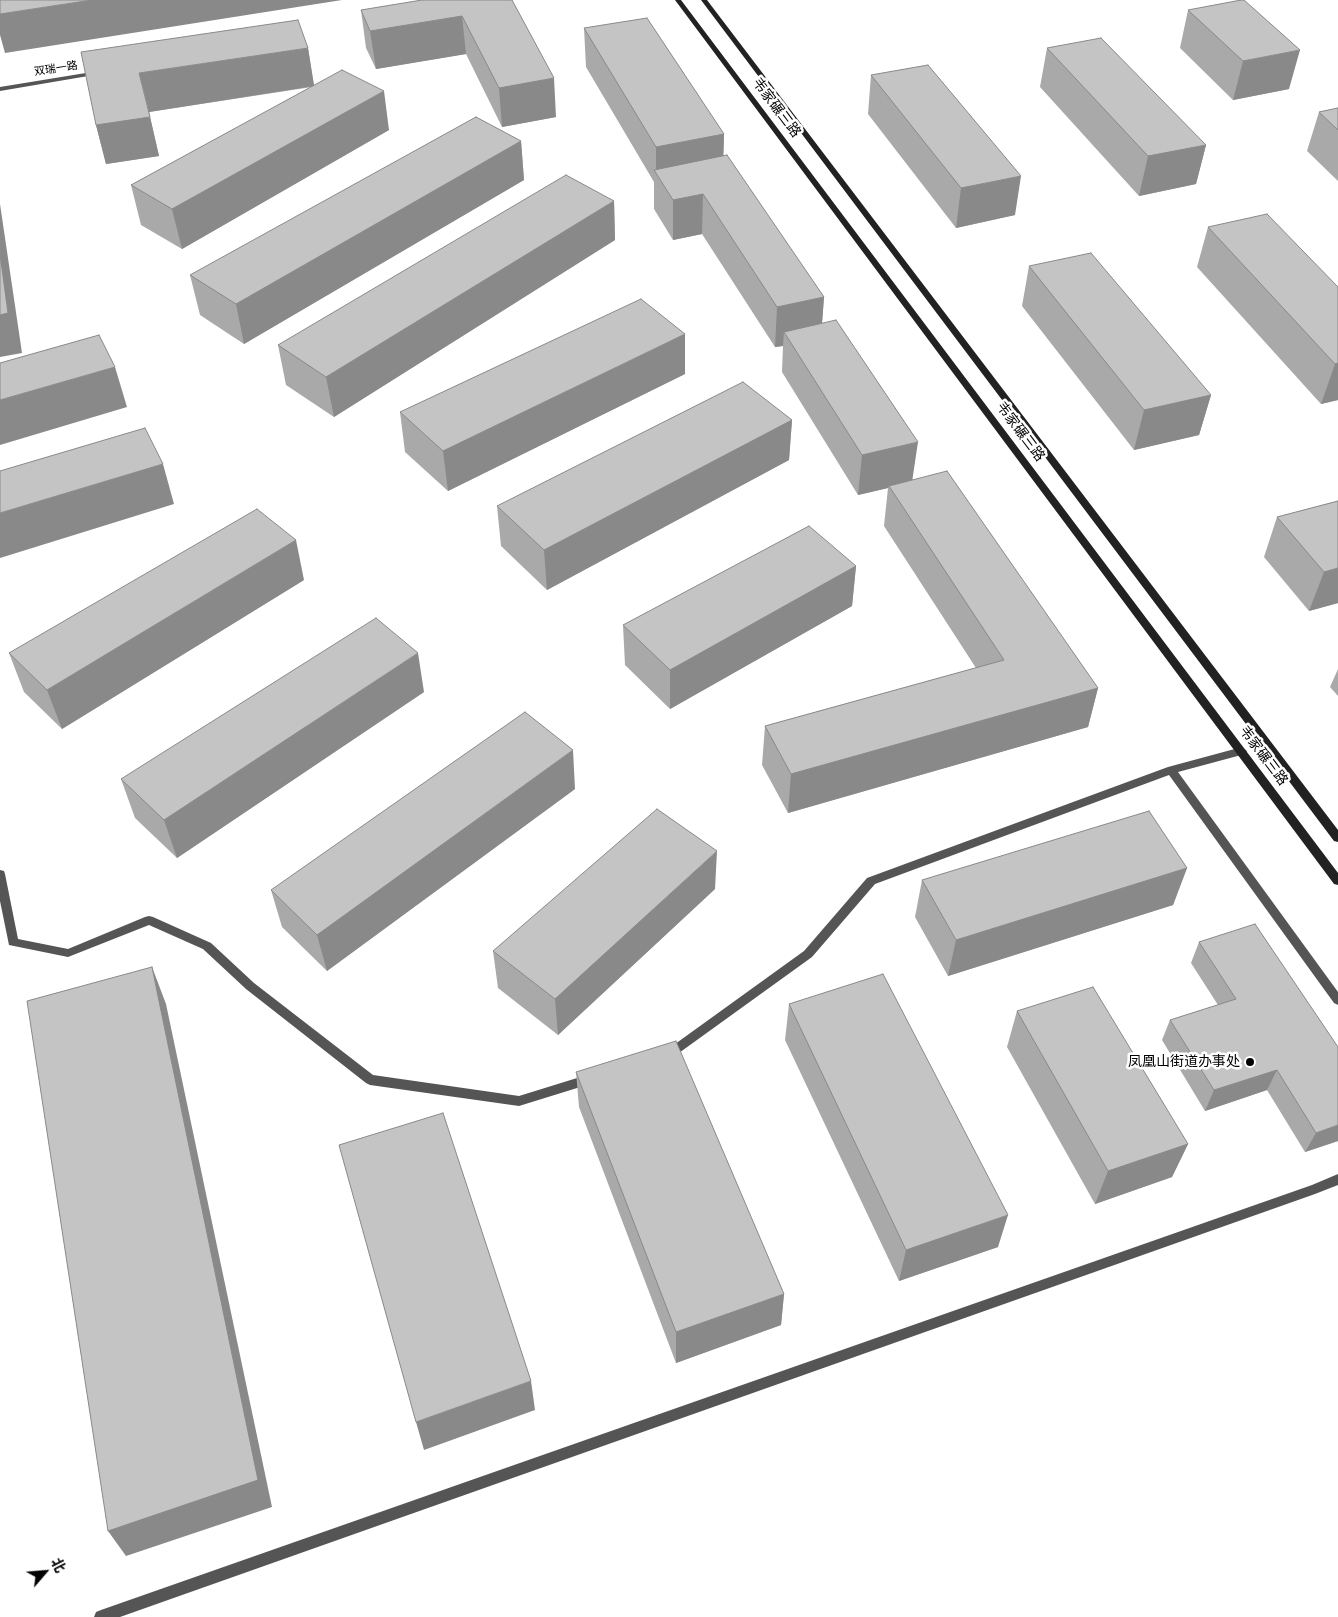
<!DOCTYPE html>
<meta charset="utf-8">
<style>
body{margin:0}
#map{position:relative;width:1338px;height:1617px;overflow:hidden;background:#fff;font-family:"Archivo Narrow","Noto Sans SC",sans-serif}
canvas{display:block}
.north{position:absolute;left:20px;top:1547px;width:50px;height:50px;-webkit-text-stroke:4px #fff;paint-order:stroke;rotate:63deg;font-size:14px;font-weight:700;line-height:20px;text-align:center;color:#000}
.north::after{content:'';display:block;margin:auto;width:18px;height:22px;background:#000;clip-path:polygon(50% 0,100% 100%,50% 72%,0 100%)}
</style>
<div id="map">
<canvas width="1338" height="1617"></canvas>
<div class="north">北</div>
</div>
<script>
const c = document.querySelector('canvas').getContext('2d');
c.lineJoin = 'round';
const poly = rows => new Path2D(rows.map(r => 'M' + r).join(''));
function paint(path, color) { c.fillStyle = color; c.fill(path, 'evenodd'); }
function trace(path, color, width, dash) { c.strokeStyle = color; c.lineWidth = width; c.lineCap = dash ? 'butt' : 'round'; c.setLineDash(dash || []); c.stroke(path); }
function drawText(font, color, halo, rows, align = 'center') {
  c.font = font + ' "Archivo Narrow","Noto Sans SC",sans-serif'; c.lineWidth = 5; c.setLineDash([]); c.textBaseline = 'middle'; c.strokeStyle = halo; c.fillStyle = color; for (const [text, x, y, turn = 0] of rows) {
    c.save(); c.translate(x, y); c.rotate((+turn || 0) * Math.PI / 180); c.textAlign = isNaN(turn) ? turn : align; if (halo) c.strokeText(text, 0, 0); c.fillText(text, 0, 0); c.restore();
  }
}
const service = poly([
 [1242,747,1247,751,1245,754,1178,772,1338,992,1338,1005,1334,1003,1169,775,875,884,812,957,672,1058,668,1060,664,1058,662,1055,664,1052,804,951,867,878,1168,767,1242,747],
 [0,870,4,871,5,874,18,939,68,949,145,917,149,916,153,917,211,943,254,983,373,1075,519,1096,590,1074,594,1076,596,1079,594,1082,590,1084,519,1106,370,1085,366,1083,246,989,203,949,149,925,68,957,9,945,0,901,0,870],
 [1338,1174,1338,1185,1315,1194,120,1617,94,1617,96,1612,101,1610,1312,1185,1338,1174]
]);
const minor = poly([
 [98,71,100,72,100,74,0,91,0,87,98,71]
]);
const secondary = poly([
 [675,0,681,0,1338,873,1338,885,1334,884,675,0],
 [701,0,707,0,1338,830,1338,842,1334,841,701,0]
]);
const wall = poly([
 [512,0,556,117,502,127,466,54,376,69,366,48,361,10],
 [1188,10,1289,89,1233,100,1180,48],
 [584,28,724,134,723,156,824,297,822,323,913,480,1098,688,1088,727,788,813,762,765,765,726,976,668,884,526,888,488,858,495,782,372,783,346,775,347,702,234,673,240,654,209,654,182,586,67],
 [308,48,314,85,389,130,182,249,141,225,131,185,312,87,149,112,159,156,106,164,96,125],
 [1047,48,1206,145,1196,184,1139,196,1040,87],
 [871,75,1015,215,956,228,868,114],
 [1338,108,1338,181,1307,151,1319,112],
 [521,141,524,180,244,344,200,315,190,275],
 [614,201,615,240,334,417,286,385,278,345],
 [1208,227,1338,287,1338,400,1321,404,1197,267],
 [1029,266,1211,395,1199,435,1134,450,1022,306],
 [685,374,448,491,405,452,400,412],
 [792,420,789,460,547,590,501,546,497,506],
 [1338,501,1338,603,1309,611,1264,557,1277,517],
 [856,566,852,606,670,709,625,665,623,625],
 [304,580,62,729,24,692,9,653],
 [1338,669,1338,696,1330,687],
 [424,692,177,858,135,818,121,779],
 [575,789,327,971,282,927,271,890],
 [1187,868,1173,905,948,976,915,917,922,880],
 [715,889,558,1035,498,988,493,951],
 [1199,942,1338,1141,1305,1152,1267,1090,1205,1111,1162,1040,1170,1020,1218,1005,1191,963],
 [789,1004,998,1247,899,1281,785,1040],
 [1017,1011,1188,1144,1172,1177,1095,1204,1007,1047],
 [576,1072,784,1294,781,1325,676,1363,579,1107]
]);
const shadedWall = poly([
 [92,0,342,0,5,53,0,35,0,14],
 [462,16,466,54,376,69,370,31],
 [308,48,314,86,149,112,139,73],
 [1300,50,1289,89,1233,100,1243,61],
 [554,78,556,117,502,127,499,88],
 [384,91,389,130,182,249,172,209],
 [150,117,159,156,106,164,96,125],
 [724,134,723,173,656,173,656,147],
 [521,141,524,180,244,344,236,304],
 [1206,145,1196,184,1139,196,1148,156],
 [1021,176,1015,215,956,228,961,188],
 [703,194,702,234,673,240,673,200],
 [614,201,615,240,334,417,326,377],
 [0,204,22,353,0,357],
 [824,297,821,337,784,332,783,346,775,347,777,307],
 [685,334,685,374,448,491,443,451],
 [1338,363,1338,400,1321,404,1335,364],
 [115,367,127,407,0,445,0,400],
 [1211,395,1199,435,1134,450,1144,410],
 [792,420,789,460,547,590,544,550],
 [918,442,912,482,889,486,888,488,858,495,862,455],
 [163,464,174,504,0,558,0,513],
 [296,540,304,580,62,729,47,690],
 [856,566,852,606,670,709,670,670],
 [1338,568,1338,603,1309,611,1324,572],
 [418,653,424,692,177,858,164,820],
 [1098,688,1088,727,788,813,791,774],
 [573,750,575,789,327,971,317,935],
 [717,851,715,889,558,1035,555,999],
 [1187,868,1173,905,948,976,956,940],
 [152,967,166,1004,272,1507,126,1556,108,1531],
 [1277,1070,1267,1090,1205,1111,1214,1090],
 [1338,1125,1338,1141,1305,1152,1316,1133],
 [1188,1144,1172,1177,1095,1204,1108,1171],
 [1008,1215,998,1247,899,1281,906,1250],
 [784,1294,781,1325,676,1363,676,1332],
 [531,1381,535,1410,424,1450,416,1422]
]);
const building = poly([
 [0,0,92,0,0,14,0,0],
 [422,0,512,0,554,78,499,88,462,16,370,31,361,10,422,0],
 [1241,0,1244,0,1300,50,1243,61,1188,10,1241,0],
 [647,18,724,134,656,147,584,28,647,18],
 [298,20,308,48,139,73,150,117,96,125,81,52,298,20],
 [1101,38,1206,145,1148,156,1047,48,1101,38],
 [928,65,1021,176,961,188,871,75,928,65],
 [342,70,384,91,172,209,131,185,342,70],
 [1338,108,1338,130,1319,112,1338,108],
 [476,117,521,141,236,304,190,275,476,117],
 [727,155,824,297,777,307,703,194,673,200,654,170,727,155],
 [566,175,614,201,326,377,278,345,566,175],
 [1267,214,1338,287,1338,363,1335,364,1208,227,1267,214],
 [1091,253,1211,395,1144,410,1029,266,1091,253],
 [0,254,8,313,0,315,0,254],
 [641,299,685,334,443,451,400,412,641,299],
 [836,320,918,442,862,455,784,332,836,320],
 [99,335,115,367,0,400,0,363,99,335],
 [743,382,792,420,544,550,497,506,743,382],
 [145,428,163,464,0,513,0,471,145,428],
 [947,471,1098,688,791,774,765,726,1004,660,889,486,947,471],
 [1338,501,1338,568,1324,572,1277,517,1338,501],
 [257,509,296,540,47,690,9,653,257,509],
 [809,526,856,566,670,670,623,625,809,526],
 [376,618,418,653,164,820,121,779,376,618],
 [525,712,573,750,317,935,271,890,525,712],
 [657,809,717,851,555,999,493,951,657,809],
 [1149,811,1187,868,956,940,922,880,1149,811],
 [1255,924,1338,1047,1338,1125,1316,1133,1277,1070,1214,1090,1170,1020,1236,999,1199,942,1255,924],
 [152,967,258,1480,108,1531,27,1001,152,967],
 [883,974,1008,1215,906,1250,789,1004,883,974],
 [1093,987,1188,1144,1108,1171,1017,1011,1093,987],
 [676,1041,784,1294,676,1332,576,1072,676,1041],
 [443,1113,531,1381,416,1422,339,1145,443,1113]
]);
const markers = [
 [1250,1062,5,"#000"]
];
const farStreetnames = [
 ["双瑞一路",56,69,-9]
];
const streetNames = [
 ["韦家碾三路",776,108,53],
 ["韦家碾三路",1020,432,53],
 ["韦家碾三路",1263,756,53]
];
const poiNames = [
 ["凤凰山街道办事处",1240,1062]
];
paint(service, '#555');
paint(minor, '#555');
paint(secondary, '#222');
paint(wall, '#a9a9a9');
paint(shadedWall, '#898989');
paint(building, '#c4c4c4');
trace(building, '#898989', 1);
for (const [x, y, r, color] of markers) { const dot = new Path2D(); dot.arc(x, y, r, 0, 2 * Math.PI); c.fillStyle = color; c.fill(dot); trace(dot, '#fff', 2); }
drawText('11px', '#000', '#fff', farStreetnames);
drawText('14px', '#000', '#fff', streetNames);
drawText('14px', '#000', '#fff', poiNames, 'right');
</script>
